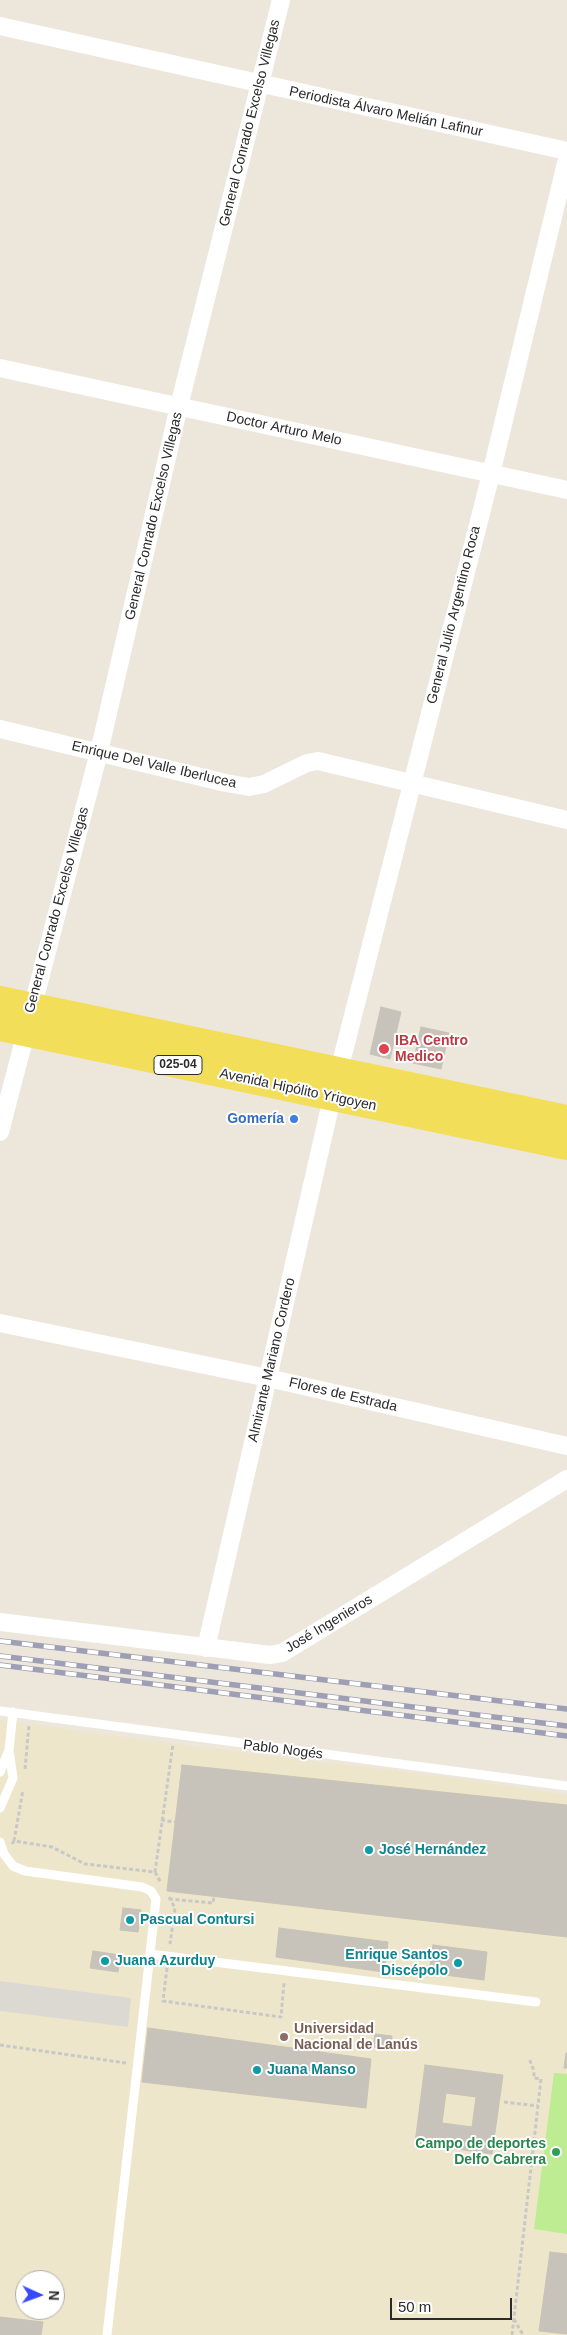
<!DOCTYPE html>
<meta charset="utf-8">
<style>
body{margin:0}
#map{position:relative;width:567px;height:2335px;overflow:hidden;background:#ece6db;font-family:Arial,sans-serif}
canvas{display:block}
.north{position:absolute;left:15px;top:2270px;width:50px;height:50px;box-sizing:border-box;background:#fff;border:1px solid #aaa;border-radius:50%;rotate:92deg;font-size:14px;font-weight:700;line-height:20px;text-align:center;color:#2a2a2a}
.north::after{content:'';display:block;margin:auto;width:18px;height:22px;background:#3749fd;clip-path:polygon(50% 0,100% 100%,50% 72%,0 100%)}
.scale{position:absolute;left:390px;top:2298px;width:122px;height:22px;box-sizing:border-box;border:2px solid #2a2a2a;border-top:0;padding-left:6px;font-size:15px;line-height:18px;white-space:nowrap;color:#2a2a2a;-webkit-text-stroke:4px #fff;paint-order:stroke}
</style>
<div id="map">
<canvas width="567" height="2335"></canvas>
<div class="north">N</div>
<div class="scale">50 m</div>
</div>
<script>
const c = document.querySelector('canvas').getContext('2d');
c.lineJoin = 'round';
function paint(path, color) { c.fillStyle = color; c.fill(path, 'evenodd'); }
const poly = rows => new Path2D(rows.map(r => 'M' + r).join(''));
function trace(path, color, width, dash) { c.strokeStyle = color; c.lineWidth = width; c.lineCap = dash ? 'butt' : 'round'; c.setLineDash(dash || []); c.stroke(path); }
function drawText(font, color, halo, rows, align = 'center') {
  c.font = font + ' Arial,sans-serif'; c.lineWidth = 4; c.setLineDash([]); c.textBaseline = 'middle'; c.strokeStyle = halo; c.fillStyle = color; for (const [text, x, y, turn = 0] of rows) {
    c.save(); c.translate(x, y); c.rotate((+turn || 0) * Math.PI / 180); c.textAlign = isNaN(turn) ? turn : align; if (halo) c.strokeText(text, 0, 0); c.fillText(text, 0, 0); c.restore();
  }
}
const education = poly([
 [0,1720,173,1744,454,1778,567,1795,567,2335,0,2335],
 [25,2280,55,2280,55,2310,25,2310]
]);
const pitch = poly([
 [554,2073,567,2074,567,2234,534,2229]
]);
const plaza = poly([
 [0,1981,131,1998,128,2027,0,2011]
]);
const building = poly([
 [381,1007,401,1012,390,1059,370,1054,381,1007],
 [421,1027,449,1033,441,1069,413,1063,421,1027],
 [182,1765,567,1805,567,1937,167,1891,182,1765],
 [123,1908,141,1910,138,1932,120,1930,123,1908],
 [279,1928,388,1942,384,1972,276,1957,279,1928],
 [433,1945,487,1952,484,1980,429,1973,433,1945],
 [93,1951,120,1955,118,1972,90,1968,93,1951],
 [148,2028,371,2059,366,2108,142,2082,148,2028],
 [375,2034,392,2036,391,2050,373,2047,375,2034],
 [566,2053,567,2053,567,2068,564,2068,566,2053],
 [425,2065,503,2075,492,2154,415,2143,425,2065],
 [446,2093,476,2097,472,2127,442,2123,446,2093],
 [550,2252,567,2254,567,2334,539,2331,550,2252],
 [0,2317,43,2322,41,2335,0,2335,0,2317]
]);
const path = poly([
 [25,1769,29,1725],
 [161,1820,175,1822],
 [14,1841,23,1790],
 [12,1844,14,1841,52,1847,85,1864,155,1872,173,1744],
 [155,1872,161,1883],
 [169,1897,175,1908,170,1944],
 [169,1899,213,1903,214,1896],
 [167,1968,163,2001,281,2017,284,1983],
 [0,2045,126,2063],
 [504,2102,538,2106],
 [514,2319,523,2335],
 [512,2335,541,2079,534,2078,534,2071,529,2058]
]);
const service = poly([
 [0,1711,567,1786],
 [0,1772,9,1750,13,1712],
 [0,1808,13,1778,9,1751],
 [0,1842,4,1854,13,1866,25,1871,142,1887,151,1891,156,1899,150,1954,536,2002],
 [107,2335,150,1954]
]);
const minor = poly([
 [0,26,567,151],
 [0,368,567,490],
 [0,729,226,783,249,787,264,784,307,763,318,761,567,820],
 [0,1132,99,752,179,406,281,0],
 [0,1323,268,1378,567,1446],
 [0,1622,270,1655,282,1653,567,1479],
 [206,1648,332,1098,491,474,567,159]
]);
const primary = poly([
 [0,1000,567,1119],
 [0,1027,567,1146]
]);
const rail = poly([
 [0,1641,567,1709],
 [0,1656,567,1726],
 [0,1665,567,1736]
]);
const markers = [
 [384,1049,6,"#e0444e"],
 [294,1119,5,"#3f7fe0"],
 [369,1850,5,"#0f9aa8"],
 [130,1920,5,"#0f9aa8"],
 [105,1961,5,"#0f9aa8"],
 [458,1963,5,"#0f9aa8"],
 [284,2037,5,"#8d6e63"],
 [257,2070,5,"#0f9aa8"],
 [556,2152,5,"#2e9e5b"]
];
const shields = [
 [178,1065,48]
];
const shieldNames = [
 ["025-04",178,1065]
];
const streetNames = [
 ["Periodista Álvaro Melián Lafinur",386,112,12],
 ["General Conrado Excelso Villegas",250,123,-76],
 ["Doctor Arturo Melo",284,429,12],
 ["General Conrado Excelso Villegas",154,516,-77],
 ["General Julio Argentino Roca",454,615,-76],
 ["Enrique Del Valle Iberlucea",154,765,13],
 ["General Conrado Excelso Villegas",57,910,-75],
 ["Avenida Hipólito Yrigoyen",298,1090,12],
 ["Almirante Mariano Cordero",272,1360,-77],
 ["Flores de Estrada",343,1395,13],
 ["José Ingenieros",329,1624,-31],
 ["Pablo Nogés",283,1750,7]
];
const healthNames = [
 ["IBA Centro",395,1041],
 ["Medico",395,1057]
];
const shopNames = [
 ["Gomería",284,1119]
];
const cultureNames = [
 ["José Hernández",379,1850],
 ["Pascual Contursi",140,1920],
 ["Enrique Santos",448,1955,"right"],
 ["Discépolo",448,1971,"right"],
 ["Juana Azurduy",115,1961],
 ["Juana Manso",267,2070]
];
const educationNames = [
 ["Universidad",294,2029],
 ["Nacional de Lanús",294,2045]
];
const leisureNames = [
 ["Campo de deportes",546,2144],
 ["Delfo Cabrera",546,2160]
];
paint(education, '#eee6ca');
paint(pitch, '#bdec92');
paint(plaza, '#dcd9d2');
paint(building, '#c7c3bb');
trace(building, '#c7c3b5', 1);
trace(path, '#c8c8c8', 3, [4, 2.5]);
trace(service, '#fff', 9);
trace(minor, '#fff', 18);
trace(primary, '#f3de59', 28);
trace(rail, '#9e9fb4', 5.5);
trace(rail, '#fff', 4, [11]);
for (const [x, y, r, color] of markers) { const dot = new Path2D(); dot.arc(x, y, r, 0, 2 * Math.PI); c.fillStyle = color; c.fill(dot); trace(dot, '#fff', 2); }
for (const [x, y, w] of shields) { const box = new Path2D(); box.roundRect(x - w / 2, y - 9.5, w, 19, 4); c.fillStyle = '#fff'; c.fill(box); trace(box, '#2a2a2a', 1); }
drawText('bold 12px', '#2a2a2a', null, shieldNames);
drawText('14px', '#2a2a2a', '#fff', streetNames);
drawText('bold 14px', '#be3a42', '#fff', healthNames, 'left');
drawText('bold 14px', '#366cbe', '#fff', shopNames, 'right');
drawText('bold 14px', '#0d838f', '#fff', cultureNames, 'left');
drawText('bold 14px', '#785e54', '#fff', educationNames, 'left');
drawText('bold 14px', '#27864d', '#fff', leisureNames, 'right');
</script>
